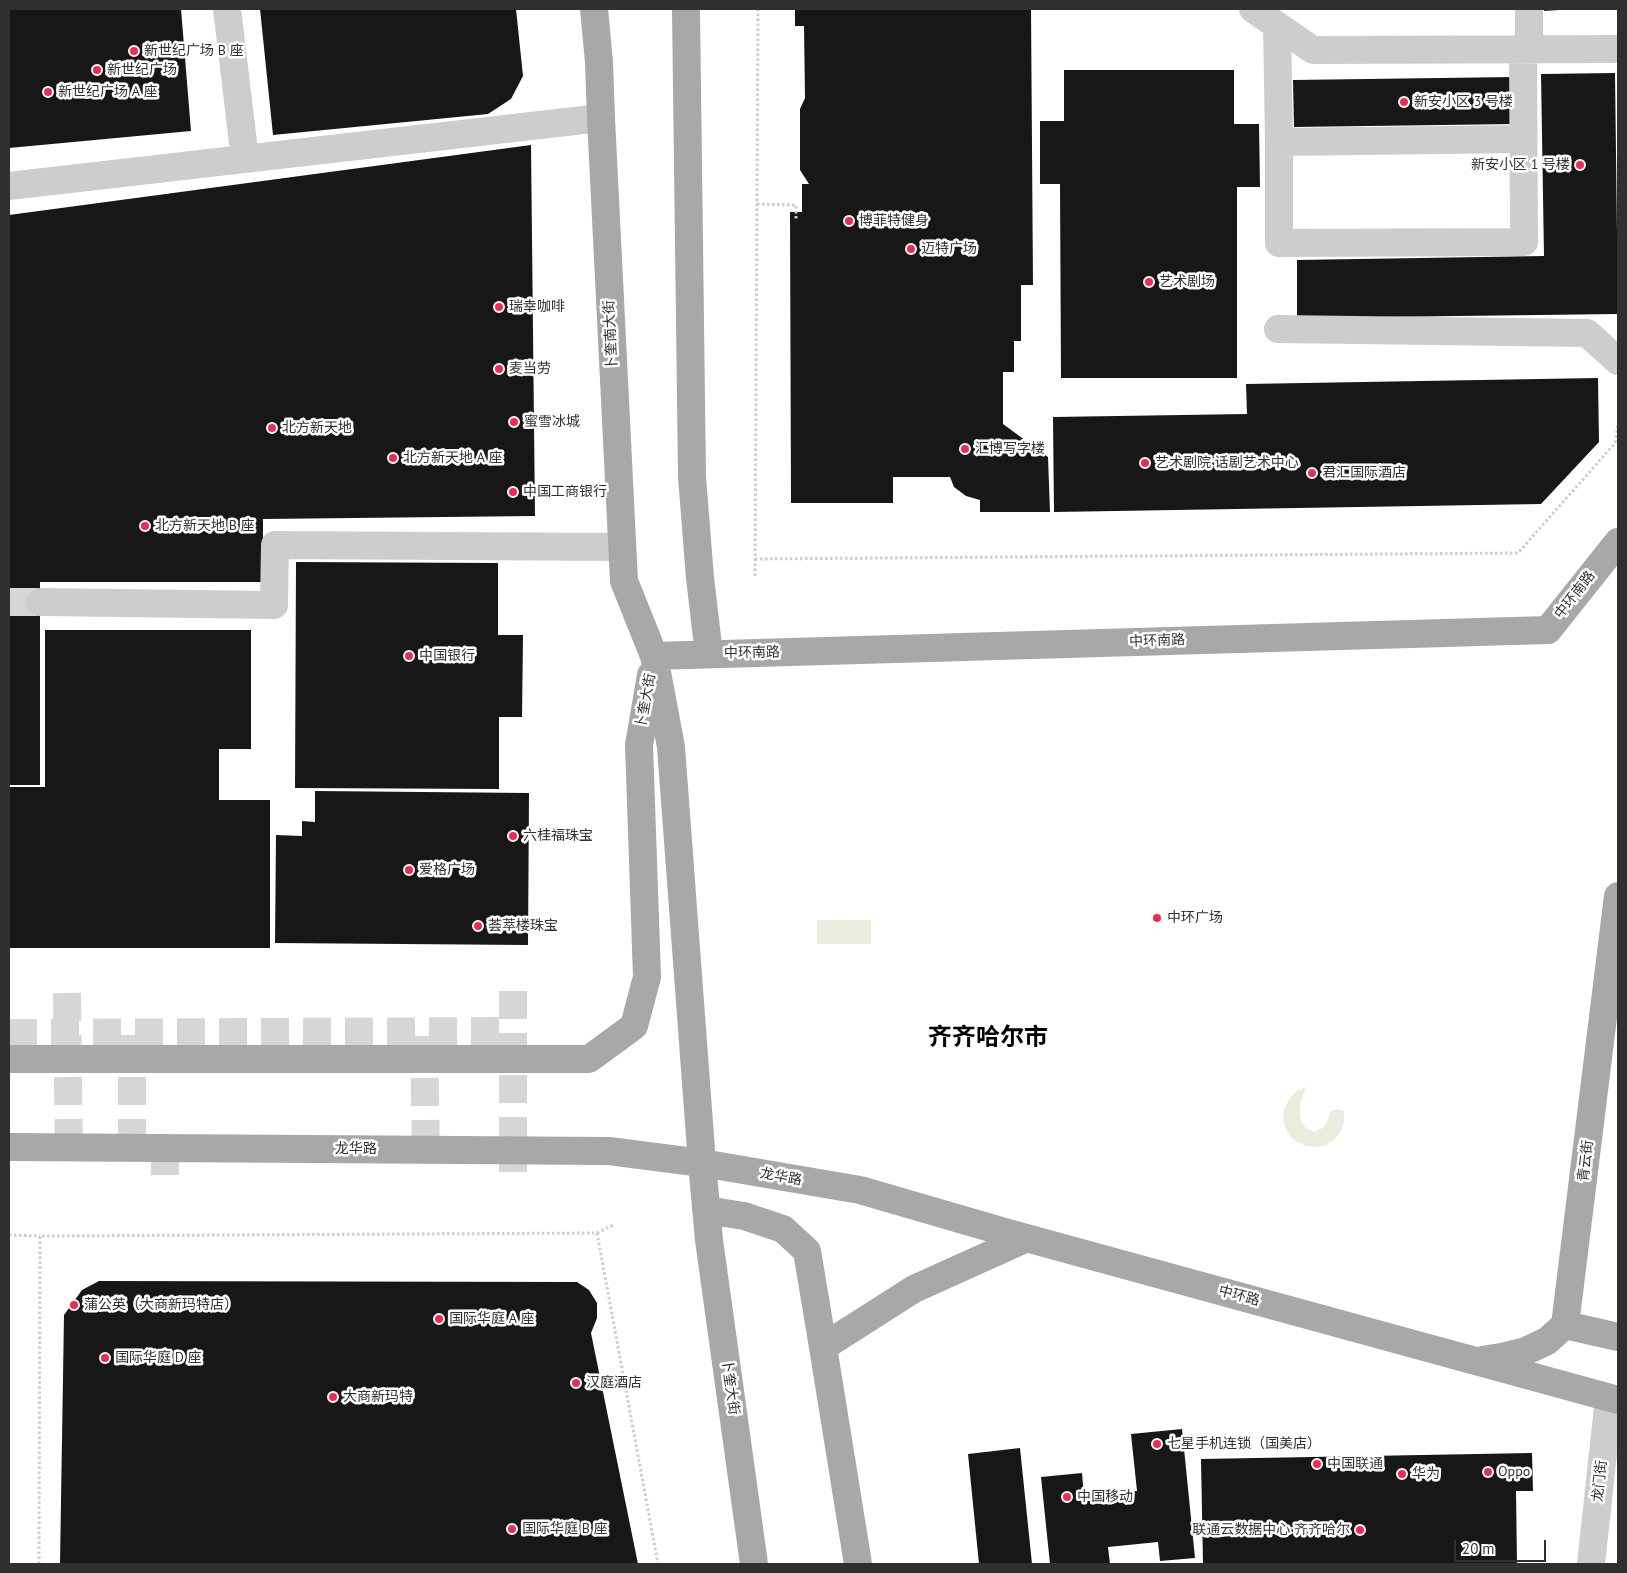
<!DOCTYPE html>
<meta charset="utf-8">
<style>
body{margin:0}
#map{position:relative;width:1627px;height:1573px;overflow:hidden;background:#fff;font-family:"PT Sans",sans-serif}
canvas{display:block}
.frame{position:absolute;inset:0;border:10px solid #303030;pointer-events:none}
.scale{position:absolute;left:1454px;top:1540px;width:92px;height:22px;box-sizing:border-box;border:2px solid #303030;border-top:0;padding-left:6px;font-size:15px;line-height:18px;white-space:nowrap;color:#303030;-webkit-text-stroke:4px #fff;paint-order:stroke}
</style>
<div id="map">
<canvas width="1627" height="1573"></canvas>
<div class="frame"></div>
<div class="scale">20 m</div>
</div>
<script>
const c = document.querySelector('canvas').getContext('2d');
c.lineJoin = 'round';
function paint(path, color) { c.fillStyle = color; c.fill(path, 'evenodd'); }
const poly = rows => new Path2D(rows.map(r => 'M' + r).join(''));
function trace(path, color, width, dash) { c.strokeStyle = color; c.lineWidth = width; c.lineCap = dash ? 'butt' : 'round'; c.setLineDash(dash || []); c.stroke(path); }
function drawText(font, color, halo, rows, align = 'center') {
  c.font = font + ' "PT Sans","Noto Sans SC",sans-serif'; c.lineWidth = 5; c.setLineDash([]); c.textBaseline = 'middle'; c.strokeStyle = halo; c.fillStyle = color; for (const [text, x, y, turn = 0] of rows) {
    c.save(); c.translate(x, y); c.rotate((+turn || 0) * Math.PI / 180); c.textAlign = isNaN(turn) ? turn : align; if (halo) c.strokeText(text, 0, 0); c.fillText(text, 0, 0); c.restore();
  }
}
const green = poly([
 [817,920,871,920,871,944,817,944],
 [1306,1087,1300,1103,1300,1116,1302,1123,1306,1128,1315,1132,1324,1127,1328,1120,1330,1112,1336,1109,1344,1111,1344,1122,1341,1131,1335,1139,1326,1145,1316,1147,1306,1146,1297,1142,1290,1136,1285,1127,1283,1117,1285,1107,1290,1098,1297,1091]
]);
const building = poly([
 [9,9,181,9,191,131,9,148],
 [260,9,516,9,523,76,511,99,488,114,273,135],
 [795,9,1031,9,1033,285,1021,285,1021,341,1014,341,1014,372,1003,372,1003,424,1048,457,1050,512,980,512,980,500,966,496,954,487,950,477,893,477,893,503,791,503,790,212,802,212,802,184,809,184,800,170,800,109,805,98,804,26,795,26],
 [1544,9,1559,9,1559,10,1544,11],
 [1064,70,1234,70,1234,124,1259,124,1260,187,1237,187,1237,378,1061,378,1060,184,1040,184,1040,121,1064,121],
 [1615,73,1618,314,1297,318,1297,260,1544,256,1541,74],
 [1515,77,1516,124,1294,127,1293,80],
 [531,145,535,516,263,519,263,582,40,582,40,785,9,785,9,215],
 [1598,378,1599,442,1541,504,1054,512,1053,417,1247,414,1246,384],
 [296,562,498,563,498,635,523,635,522,717,499,717,499,789,295,788],
 [45,630,251,630,251,749,219,749,219,800,270,800,270,948,9,948,9,787,45,787],
 [315,791,529,793,528,945,275,943,276,835,302,836,302,821,315,822],
 [99,1281,577,1282,589,1290,597,1303,597,1318,591,1333,638,1564,60,1564,64,1315,82,1290],
 [1182,1429,1195,1558,1160,1561,1158,1542,1108,1547,1110,1564,1050,1564,1041,1477,1082,1473,1084,1497,1137,1491,1131,1434],
 [1020,1448,1032,1564,979,1564,968,1454],
 [1532,1453,1533,1491,1516,1491,1517,1564,1203,1564,1201,1459]
]);
const minorTunnel = poly([
 [9,602,40,602],
 [513,991,513,1172],
 [67,993,69,1161],
 [9,1033,513,1031],
 [132,1035,132,1161],
 [424,1036,426,1159],
 [165,1160,165,1175]
]);
const path = poly([
 [757,204,796,205,796,219],
 [755,559,1518,553,1615,443,1618,425],
 [755,576,758,9],
 [597,1233,613,1225],
 [9,1235,40,1236],
 [39,1564,40,1236,597,1233,658,1564]
]);
const minor = poly([
 [227,9,245,159],
 [1253,9,1313,50,1618,49],
 [1529,9,1529,49],
 [1277,25,1279,142,1523,139],
 [1279,142,1279,243,1524,242,1523,49],
 [9,186,601,118],
 [1278,329,1587,333,1618,361],
 [40,602,274,605,275,545,622,547],
 [1591,1564,1609,1398]
]);
const major = poly([
 [594,9,599,62,601,118,624,581,654,656,671,747,702,1163,860,1190,1008,1233,1618,1400],
 [686,9,692,477,700,578,709,654],
 [654,656,1548,630,1618,542],
 [9,1059,589,1059,634,1026,647,977,639,745,651,675],
 [9,1147,609,1151,702,1163,709,1240,754,1564],
 [706,1210,744,1216,783,1229,807,1251,823,1347],
 [1565,1325,1618,1337],
 [1482,1360,1501,1357,1526,1351,1547,1341,1565,1325,1618,896],
 [858,1564,823,1347,914,1289,1027,1238]
]);
const markers = [
 [134,51,5,"#ef2a51"],
 [97,70,5,"#ef2a51"],
 [48,92,5,"#ef2a51"],
 [1404,102,5,"#ef2a51"],
 [1580,165,5,"#ef2a51"],
 [849,221,5,"#ef2a51"],
 [911,249,5,"#ef2a51"],
 [1149,282,5,"#ef2a51"],
 [499,307,5,"#ef2a51"],
 [499,369,5,"#ef2a51"],
 [514,422,5,"#ef2a51"],
 [272,428,5,"#ef2a51"],
 [965,449,5,"#ef2a51"],
 [393,458,5,"#ef2a51"],
 [1145,463,5,"#ef2a51"],
 [1312,473,5,"#ef2a51"],
 [513,492,5,"#ef2a51"],
 [145,526,5,"#ef2a51"],
 [409,656,5,"#ef2a51"],
 [513,836,5,"#ef2a51"],
 [409,870,5,"#ef2a51"],
 [1157,918,5,"#ef2a51"],
 [478,926,5,"#ef2a51"],
 [74,1305,5,"#ef2a51"],
 [439,1319,5,"#ef2a51"],
 [105,1358,5,"#ef2a51"],
 [576,1383,5,"#ef2a51"],
 [333,1397,5,"#ef2a51"],
 [1157,1444,5,"#ef2a51"],
 [1317,1464,5,"#ef2a51"],
 [1488,1472,5,"#ef2a51"],
 [1402,1474,5,"#ef2a51"],
 [1067,1497,5,"#ef2a51"],
 [512,1529,5,"#ef2a51"],
 [1360,1530,5,"#ef2a51"]
];
const poiNames = [
 ["新世纪广场 B 座",144,51],
 ["新世纪广场",107,70],
 ["新世纪广场 A 座",58,92],
 ["新安小区 3 号楼",1414,102],
 ["新安小区 1 号楼",1570,165,"right"],
 ["博菲特健身",859,221],
 ["迈特广场",921,249],
 ["艺术剧场",1159,282],
 ["瑞幸咖啡",509,307],
 ["麦当劳",509,369],
 ["蜜雪冰城",524,422],
 ["北方新天地",282,428],
 ["汇博写字楼",975,449],
 ["北方新天地 A 座",403,458],
 ["艺术剧院·话剧艺术中心",1155,463],
 ["君汇国际酒店",1322,473],
 ["中国工商银行",523,492],
 ["北方新天地 B 座",155,526],
 ["中国银行",419,656],
 ["六桂福珠宝",523,836],
 ["爱格广场",419,870],
 ["中环广场",1167,918],
 ["荟萃楼珠宝",488,926],
 ["蒲公英（大商新玛特店）",84,1305],
 ["国际华庭 A 座",449,1319],
 ["国际华庭 D 座",115,1358],
 ["汉庭酒店",586,1383],
 ["大商新玛特",343,1397],
 ["七星手机连锁（国美店）",1167,1444],
 ["中国联通",1327,1464],
 ["Oppo",1498,1472],
 ["华为",1412,1474],
 ["中国移动",1077,1497],
 ["国际华庭 B 座",522,1529],
 ["联通云数据中心·齐齐哈尔",1350,1530,"right"]
];
const streetNames = [
 ["卜奎南大街",611,335,-93],
 ["中环南路",1575,595,-52],
 ["中环南路",1157,641,-2],
 ["中环南路",752,653,-1],
 ["卜奎大街",646,701,-80],
 ["龙华路",356,1149],
 ["青云街",1586,1161,-83],
 ["龙华路",781,1177,10],
 ["中环路",1239,1296,15],
 ["卜奎大街",730,1387,82],
 ["龙门街",1600,1481,-84]
];
const townNames = [
 ["齐齐哈尔市",988,1038]
];
paint(green, '#e8eddd');
paint(building, '#171717');
trace(minorTunnel, '#d6d6d6', 28, [28, 14]);
trace(path, '#cdcdcd', 3, [2.5, 2.5]);
trace(minor, '#cdcdcd', 28);
trace(major, '#a8a8a8', 28);
for (const [x, y, r, color] of markers) { const dot = new Path2D(); dot.arc(x, y, r, 0, 2 * Math.PI); c.fillStyle = color; c.fill(dot); trace(dot, '#fff', 2); }
drawText('14px', '#303030', '#fff', poiNames, 'left');
drawText('14px', '#303030', '#fff', streetNames);
drawText('bold 24px', '#000', '#fff', townNames);
</script>
